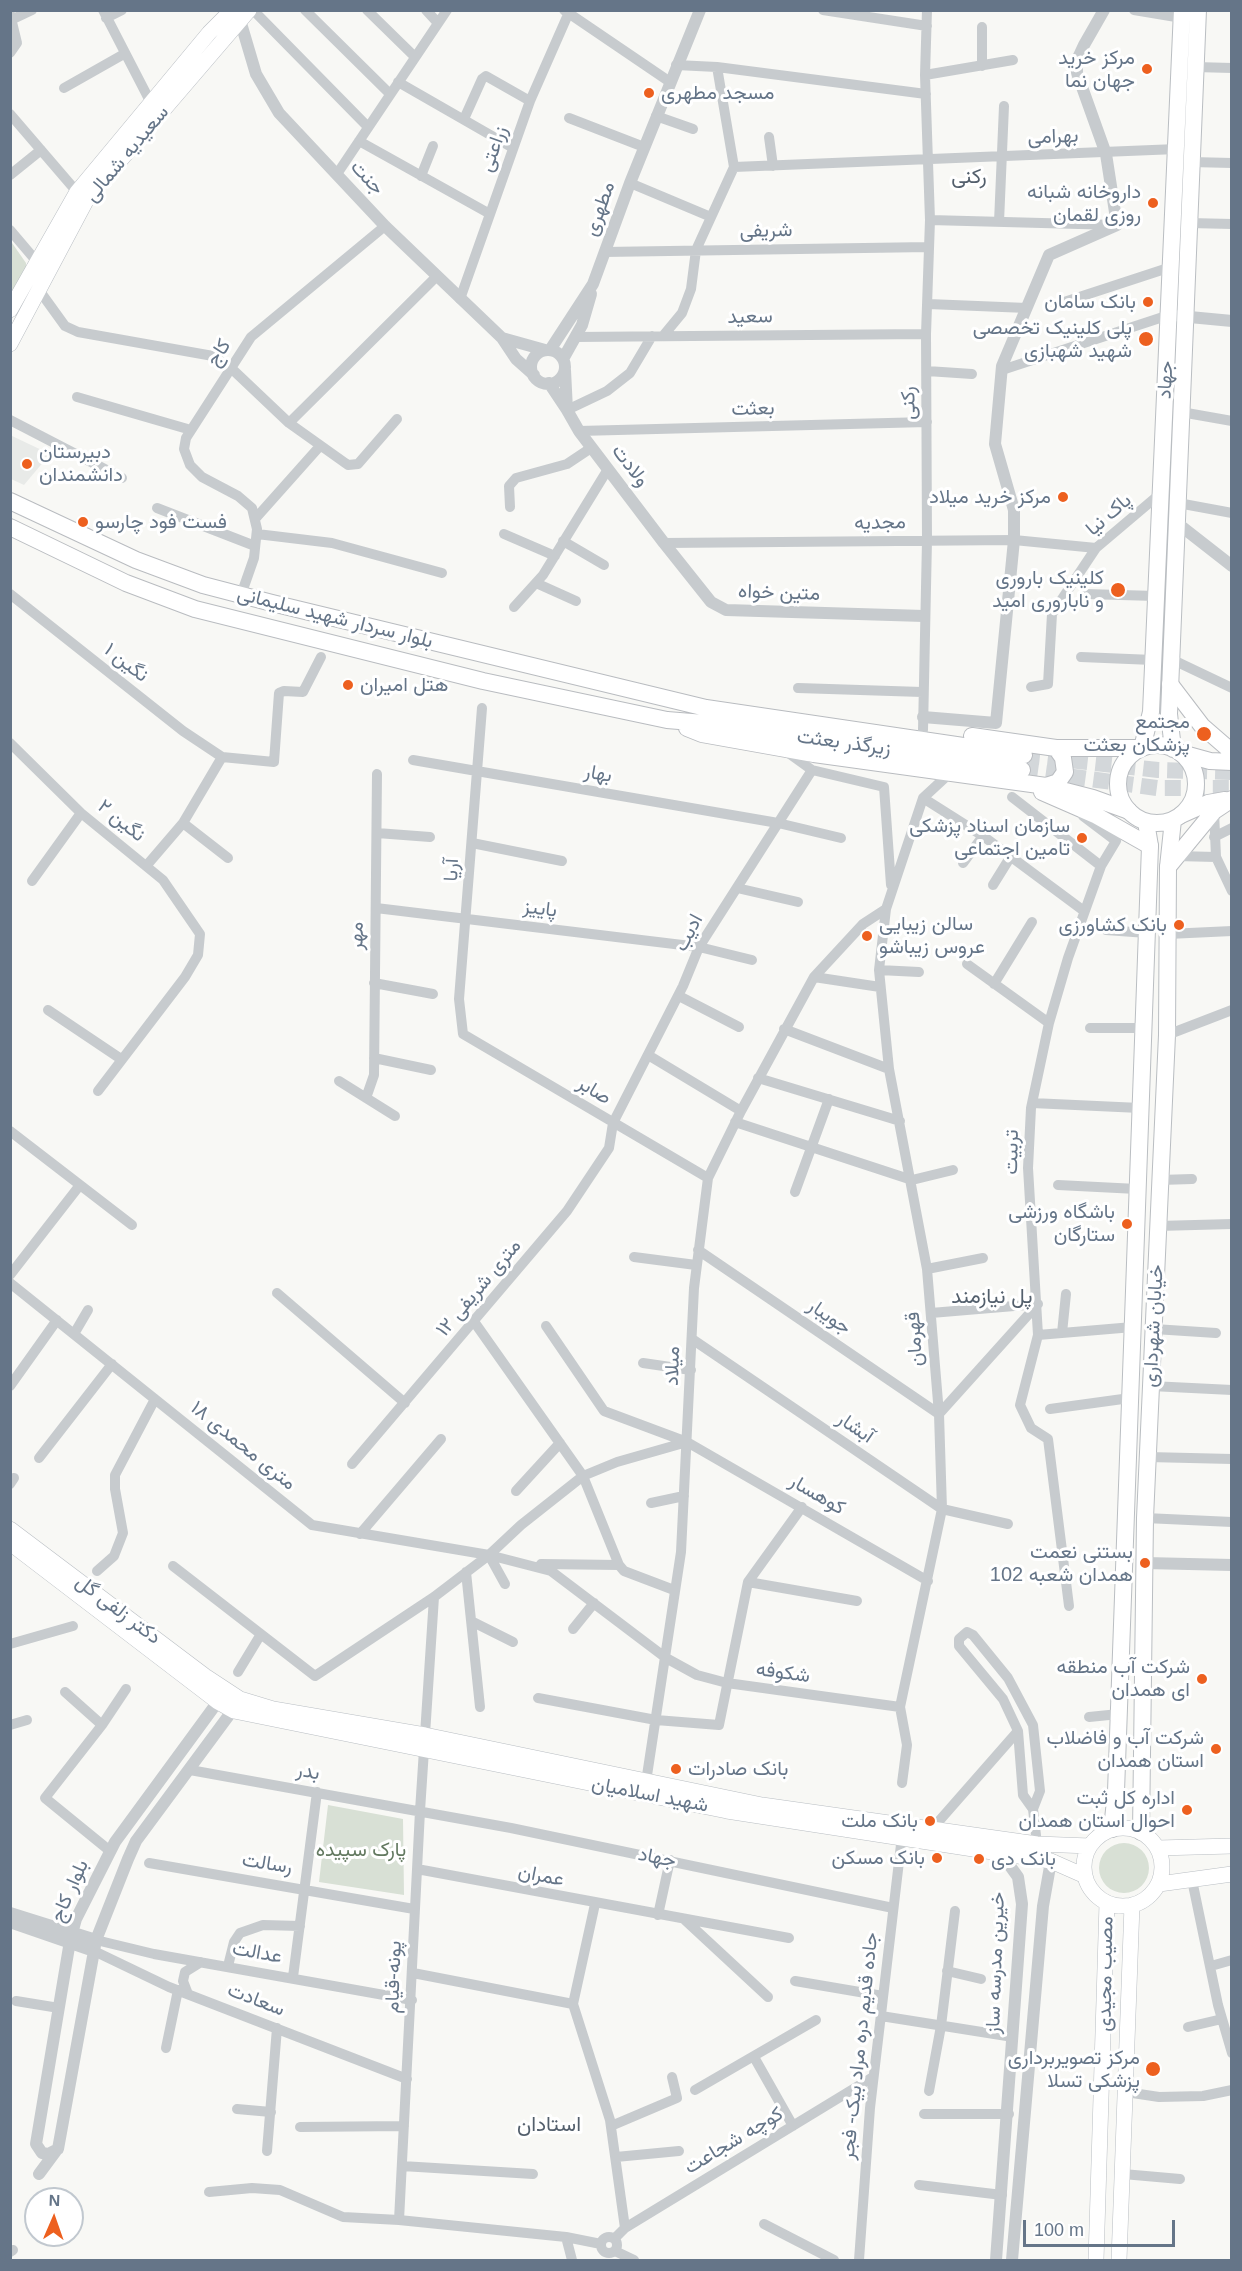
<!DOCTYPE html>
<meta charset="utf-8">
<style>
body{margin:0}
#map{position:relative;width:1242px;height:2271px;overflow:hidden;background:#f8f8f5;font-family:Arial,sans-serif}
canvas{display:block}
.frame{position:absolute;inset:0;border:12px solid #657588;pointer-events:none}
.north{position:absolute;left:24px;top:2187px;width:60px;height:60px;box-sizing:border-box;background:#fff;border:2px solid #c1c8cf;border-radius:50%;rotate:2deg;font-size:16px;font-weight:700;line-height:24px;text-align:center;color:#657588}
.north::after{content:'';display:block;margin:auto;width:21px;height:27px;background:#ed601f;clip-path:polygon(50% 0,100% 100%,50% 72%,0 100%)}
.scale{position:absolute;left:1023px;top:2220px;width:152px;height:27px;box-sizing:border-box;border:3px solid #657588;border-top:0;padding-left:8px;font-size:18px;line-height:21px;white-space:nowrap;color:#657588;-webkit-text-stroke:4px #fff;paint-order:stroke}
</style>
<div id="map">
<canvas width="1242" height="2271"></canvas>
<div class="frame"></div>
<div class="north">N</div>
<div class="scale">100 m</div>
</div>
<script>
const c = document.querySelector('canvas').getContext('2d');
c.lineJoin = 'round';
function paint(path, color) { c.fillStyle = color; c.fill(path, 'evenodd'); }
const poly = rows => new Path2D(rows.map(r => 'M' + r).join(''));
function trace(path, color, width, dash) { c.strokeStyle = color; c.lineWidth = width; c.lineCap = dash ? 'butt' : 'round'; c.setLineDash(dash || []); c.stroke(path); }
function drawText(font, color, halo, rows, align = 'center') {
  c.font = font + ' Arial,Vazirmatn,sans-serif'; c.lineWidth = 6; c.setLineDash([]); c.textBaseline = 'middle'; c.strokeStyle = halo; c.fillStyle = color; for (const [text, x, y, turn = 0] of rows) {
    c.save(); c.translate(x, y); c.rotate((+turn || 0) * Math.PI / 180); c.textAlign = isNaN(turn) ? turn : align; if (halo) c.strokeText(text, 0, 0); c.fillText(text, 0, 0); c.restore();
  }
}
const built = poly([
 [10,435,50,454,24,485,11,479]
]);
const green = poly([
 [10,240,26,263,26,269,10,294],
 [328,1805,403,1819,404,1895,319,1882],
 '1099 1868a25 25 0 1 1 50 0a25 25 0 1 1-50 0Z'
]);
const trunkTunnel = poly([
 [1024,755,1158,770,1232,772],
 [1022,770,1157,788,1232,788]
]);
const minor = poly([
 [103,10,152,105],
 [253,10,368,127],
 [305,10,390,94],
 [367,10,415,57],
 [426,10,438,23],
 [564,10,670,82],
 [823,10,927,26],
 [1134,10,1182,18],
 [10,14,17,43,10,53],
 [106,18,122,10],
 [13,19,32,10],
 [982,66,982,27],
 [717,67,926,94],
 [1195,67,1232,68],
 [925,75,1013,60],
 [398,82,513,148],
 [64,88,124,54],
 [10,114,77,192],
 [656,116,693,129],
 [569,118,644,147],
 [464,119,482,79,486,76,530,101],
 [769,137,773,166],
 [359,141,490,214],
 [1191,162,1232,163],
 [734,167,1177,149],
 [337,174,447,10],
 [10,175,41,150],
 [421,176,433,146],
 [630,183,711,217],
 [930,220,1116,225],
 [999,222,1004,106],
 [1189,223,1232,224],
 [10,230,38,263],
 [604,252,929,247],
 [39,290,65,326,78,332,213,356,231,368,289,423,348,465,358,464,397,419],
 [460,299,530,101,570,10],
 [928,304,1027,308],
 [1058,304,1171,267],
 [663,336,682,313,691,289,696,250,734,167,717,67,676,65],
 [575,337,926,334],
 [1002,370,1169,315],
 [927,371,972,374],
 [77,397,191,430],
 [567,410,607,391,630,373,652,336],
 [1181,412,1232,421],
 [10,420,122,478],
 [289,423,436,277],
 [579,431,927,422],
 [1178,503,1232,513],
 [510,507,509,486,516,478,567,464,591,448],
 [157,508,255,546],
 [255,519,320,446],
 [257,534,332,543,442,573],
 [504,534,555,556],
 [563,541,604,565],
 [664,543,1014,540,1096,548],
 [536,583,576,601],
 [10,594,183,731,222,757,274,762,279,693,284,691,303,692,321,657],
 [1085,594,1156,596],
 [241,595,254,558,257,529,252,508,238,496,202,477,190,465,184,449,186,438,251,337,385,226],
 [514,607,543,575,608,469],
 [1081,657,1153,660],
 [1171,659,1232,688],
 [1031,687,1048,684,1052,614,1096,548,1161,493],
 [798,688,922,692],
 [482,708,459,999,463,1034,708,1178],
 [923,730,927,540,926,334,930,220,925,75,927,10],
 [10,743,81,813,163,880,200,934,198,955,185,977,98,1091],
 [787,752,812,770,884,787,891,885],
 [413,760,778,823,841,838],
 [1012,797,1101,866],
 [923,798,983,836,1084,911],
 [1214,811,1216,857,1232,891],
 [183,823,228,858],
 [377,833,430,837],
 [1214,837,1232,828],
 [472,843,562,861],
 [1176,856,1216,857],
 [963,863,983,836],
 [147,865,183,823,222,757],
 [32,881,81,813],
 [993,885,1011,856],
 [737,888,798,902],
 [376,908,699,947,752,960],
 [1106,930,1147,933],
 [1168,934,1232,931],
 [967,964,1049,1023],
 [879,970,919,972],
 [814,977,880,987],
 [374,983,433,994],
 [994,984,1032,922],
 [679,996,739,1027],
 [48,1010,121,1059],
 [1090,1028,1143,1028],
 [784,1029,889,1069],
 [1167,1035,1232,1010],
 [648,1055,741,1111],
 [374,1058,431,1070],
 [758,1078,900,1121],
 [339,1081,395,1116],
 [366,1098,374,1075,377,774],
 [1032,1103,1140,1108],
 [735,1122,912,1180,953,1170],
 [10,1131,132,1225],
 [1160,1180,1192,1179],
 [1058,1185,1137,1189],
 [795,1192,829,1099],
 [1158,1226,1232,1224],
 [698,1250,939,1414,1038,1304],
 [634,1257,696,1265],
 [927,1269,983,1258],
 [10,1275,80,1185],
 [10,1283,312,1525,489,1555,551,1571,666,1658,697,1675,727,1683,900,1707],
 [277,1293,405,1403],
 [931,1313,1038,1304],
 [475,1323,583,1476,619,1565,624,1571,674,1590],
 [546,1326,604,1411,687,1442,928,1581],
 [1154,1329,1216,1333],
 [1062,1333,1066,1294],
 [74,1334,88,1310],
 [1038,1335,1133,1327],
 [692,1339,942,1509,1008,1524],
 [643,1363,691,1370],
 [10,1386,57,1320],
 [1151,1386,1232,1390],
 [1050,1409,1130,1398],
 [1148,1457,1232,1459],
 [39,1458,112,1364],
 [352,1464,567,1211,609,1148,613,1123,683,986,699,947,812,770],
 [10,1484,14,1478],
 [516,1491,560,1443],
 [651,1503,684,1496],
 [1145,1518,1232,1522],
 [360,1534,441,1439],
 [489,1555,505,1584],
 [541,1564,619,1565],
 [173,1566,315,1676,434,1597,489,1555,521,1525,583,1476,617,1462,687,1442],
 [97,1571,114,1556,123,1533,115,1489,115,1475,155,1399],
 [466,1572,480,1707],
 [748,1582,857,1601],
 [1069,1606,1048,1439,1031,1428,1020,1405,1038,1335,1028,1168,1031,1108,1049,1023,1068,958,1101,866,1116,841,1083,816],
 [473,1622,513,1642],
 [573,1629,594,1603],
 [967,1632,973,1635,1008,1678,1033,1725,1040,1791,1033,1809,1023,1795,1018,1731,1003,1699,959,1646,959,1639,967,1632],
 [10,1644,73,1626],
 [238,1672,261,1634],
 [65,1692,102,1725],
 [538,1698,656,1720,719,1725,748,1582,802,1507],
 [1089,1717,1119,1714],
 [10,1725,27,1720],
 [190,1770,511,1828,893,1908],
 [646,1782,681,1552,694,1288,708,1178,741,1111,814,977,863,924,886,909],
 [902,1783,907,1745,900,1707,942,1509,939,1414,927,1269,889,1069,879,970,886,909,923,798,949,774],
 [1033,1809,1037,1844],
 [932,1829,1018,1731],
 [110,1851,45,1798,102,1725,126,1689],
 [149,1863,414,1909],
 [417,1869,789,1938],
 [1192,1880,1218,2005,1232,2053],
 [595,1904,573,2004,610,2120,625,2228],
 [658,1915,670,1860],
 [685,1920,768,1997],
 [96,1940,154,1954,412,2000],
 [94,1951,169,1987,407,2079],
 [228,1966,234,1942,240,1933,263,1925,300,1926],
 [1211,1966,1232,1960],
 [947,1971,981,1979],
 [413,1973,573,2004],
 [293,1977,317,1792],
 [795,1981,883,1996],
 [188,1994,183,1981,185,1972,201,1962],
 [16,2001,59,2008],
 [881,2016,1013,2037],
 [1188,2027,1222,2019],
 [166,2048,178,1990],
 [754,2057,793,2126],
 [695,2090,816,2020],
 [929,2091,941,2026,955,1911],
 [1126,2092,1159,2097,1203,2096,1232,2090],
 [237,2109,271,2112],
 [924,2114,1009,2114],
 [611,2126,677,2098,672,2077],
 [300,2127,404,2126],
 [267,2151,277,2028],
 [616,2157,679,2151],
 [402,2166,533,2174],
 [1123,2174,1180,2179],
 [919,2185,1002,2195],
 [209,2192,252,2188,280,2190,343,2217,399,2220,566,2237,601,2244],
 [399,2220,420,1811,434,1597],
 [764,2224,834,2260],
 '601 2245a8 8 0 1 1 16 0a8 8 0 1 1-16 0Z',
 [566,2237,572,2260],
 [615,2238,625,2228,873,2077],
 [615,2251,634,2260],
 [10,2252,13,2250],
 [859,2260,870,2108,902,1836]
]);
const tertiary = poly([
 [240,20,256,74,279,113,385,226,502,338,516,359,534,375],
 [1179,316,1232,321],
 [502,338,545,350],
 [550,350,593,284,630,183,700,10],
 '531 367a17 17 0 1 1 34 0a17 17 0 1 1-34 0Z',
 [563,359,582,325,591,294],
 [549,383,567,410,565,370],
 [567,410,579,431,664,543,711,602,726,610,924,616],
 [1177,523,1232,566],
 [923,717,996,723,1014,540,1014,510,995,444,1002,366,1049,255,1117,225,1106,154,1077,73,1077,60,1084,45,1104,10],
 [1145,1563,1232,1565],
 [222,1696,115,1842,76,1919,70,1941,36,2144,42,2153,48,2154,58,2149,96,1940,128,1859,136,1841,238,1703],
 [10,1913,96,1940],
 [10,1922,94,1951],
 [39,2174,56,2151],
 [996,2260,1022,1904,1018,1877,1000,1852],
 [1012,2260,1043,1906,1051,1861]
]);
const secondary = poly([
 [10,310,77,192,209,33,232,10],
 [10,344,87,199,249,10],
 [10,1529,205,1676,240,1699,273,1709,425,1735,762,1805,1037,1844,1090,1846],
 [10,1543,218,1702,234,1711,727,1811,1051,1861,1085,1876],
 '1084 1867a39 39 0 1 1 78 0a39 39 0 1 1-78 0Z',
 [1158,1848,1232,1846],
 [1159,1884,1232,1874],
 [1096,2260,1107,1903],
 [1119,2260,1132,1905]
]);
const primary = poly([
 '1118 784a39 39 0 1 1 78 0a39 39 0 1 1-78 0Z',
 [1142,748,1151,712,1182,10],
 [1173,749,1169,714,1198,10],
 [1112,1829,1116,1791,1150,846,1146,822],
 [1141,1832,1145,1518,1167,1035,1168,867,1173,820]
]);
const trunk = poly([
 [10,501,136,560,203,585,272,603,706,708,1024,755],
 [10,527,126,583,195,609,483,681,667,720,704,723,1022,770],
 [1170,684,1202,726,1232,752],
 [687,728,702,734,814,754,1046,786,1093,798,1129,811],
 [972,736,1056,748,1142,748],
 [1181,753,1210,761,1232,762],
 [1046,786,1058,782,1065,772,1063,758,1056,748],
 [1042,792,1097,816,1150,846],
 [1181,815,1208,803,1225,800],
 [1168,867,1214,811,1232,799]
]);
const markers = [
 [1147,69,6,"#ed601f"],
 [649,93,6,"#ed601f"],
 [1153,203,6,"#ed601f"],
 [1148,302,6,"#ed601f"],
 [1146,339,8,"#ed601f"],
 [27,464,6,"#ed601f"],
 [1063,497,6,"#ed601f"],
 [83,522,6,"#ed601f"],
 [1118,590,8,"#ed601f"],
 [348,685,6,"#ed601f"],
 [1204,734,8,"#ed601f"],
 [1082,838,6,"#ed601f"],
 [1179,925,6,"#ed601f"],
 [867,936,6,"#ed601f"],
 [1127,1224,6,"#ed601f"],
 [1145,1563,6,"#ed601f"],
 [1202,1679,6,"#ed601f"],
 [1216,1749,6,"#ed601f"],
 [676,1769,6,"#ed601f"],
 [1187,1810,6,"#ed601f"],
 [930,1821,6,"#ed601f"],
 [937,1858,6,"#ed601f"],
 [979,1859,6,"#ed601f"],
 [1153,2069,8,"#ed601f"]
];
const poiNames = [
 ["مرکز خرید",1135,58],
 ["جهان نما",1135,81],
 ["مسجد مطهری",661,93,"left"],
 ["داروخانه شبانه",1141,192],
 ["روزی لقمان",1141,215],
 ["بانک سامان",1136,302],
 ["پلی کلینیک تخصصی",1132,328],
 ["شهید شهبازی",1132,351],
 ["دبیرستان",39,452,"left"],
 ["دانشمندان",39,475,"left"],
 ["مرکز خرید میلاد",1051,497],
 ["فست فود چارسو",95,522,"left"],
 ["کلینیک باروری",1104,578],
 ["و ناباروری امید",1104,601],
 ["هتل امیران",360,685,"left"],
 ["مجتمع",1190,722],
 ["پزشکان بعثت",1190,745],
 ["سازمان اسناد پزشکی",1070,826],
 ["تامین اجتماعی",1070,849],
 ["سالن زیبایی",879,924,"left"],
 ["عروس زیباشو",879,947,"left"],
 ["بانک کشاورزی",1167,925],
 ["باشگاه ورزشی",1115,1212],
 ["ستارگان",1115,1235],
 ["بستنی نعمت",1133,1552],
 ["همدان شعبه 102",1133,1575],
 ["شرکت آب منطقه",1190,1667],
 ["ای همدان",1190,1690],
 ["شرکت آب و فاضلاب",1204,1738],
 ["استان همدان",1204,1761],
 ["بانک صادرات",688,1769,"left"],
 ["اداره کل ثبت",1175,1798],
 ["احوال استان همدان",1175,1821],
 ["بانک ملت",918,1821],
 ["بانک مسکن",925,1858],
 ["بانک دی",991,1859,"left"],
 ["مرکز تصویربرداری",1140,2058],
 ["پزشکی تسلا",1140,2081]
];
const streetNames = [
 ["بهرامی",1053,137,-2],
 ["زراعتی",494,149,-70],
 ["سعیدیه شمالی",127,154,-50],
 ["جنت",367,178,47],
 ["مطهری",600,209,-70],
 ["شریفی",766,231,-1],
 ["سعید",750,317,-1],
 ["کاج",219,353,-57],
 ["جهاد",1166,380,-87],
 ["رکنی",909,403,-91],
 ["بعثت",753,409,-1],
 ["ولادت",630,466,53],
 ["پاک نیا",1109,515,-41],
 ["مجدیه",880,523,-1],
 ["متین خواه",779,593,2],
 ["بلوار سردار شهید سلیمانی",335,618,14],
 ["نگین ۱",126,663,38],
 ["زیرگذر بعثت",844,743,8],
 ["بهار",598,774,10],
 ["نگین ۲",121,821,39],
 ["آریا",452,870,-87],
 ["پاییز",540,909,7],
 ["ادیب",689,933,-62],
 ["مهر",357,936,-89],
 ["صابر",594,1091,31],
 ["تربیت",1012,1152,-89],
 ["۱۲ متری شریفی",479,1288,-50],
 ["جویبار",829,1317,34],
 ["خیابان شهرداری",1154,1326,-87],
 ["قهرمان",915,1339,-94],
 ["میلاد",673,1366,-88],
 ["آبشار",855,1428,34],
 ["۱۸ متری محمدی",243,1446,39],
 ["کوهسار",817,1495,30],
 ["دکتر زلفی گل",118,1610,37],
 ["شکوفه",783,1673,8],
 ["بدر",308,1772,10],
 ["شهید اسلامیان",650,1795,11],
 ["جهاد",657,1858,11],
 ["رسالت",267,1864,9],
 ["عمران",541,1876,11],
 ["بلوار کاج",70,1891,-66],
 ["عدالت",257,1953,10],
 ["خیرین مدرسه ساز",996,1963,-88],
 ["مصیب مجیدی",1106,1974,-89],
 ["پونه-قیام",394,1977,-88],
 ["سعادت",256,2000,21],
 ["جاده قدیم دره مراد بیک- فجر",860,2046,-84],
 ["کوچه شجاعت",734,2141,-31]
];
const parkNames = [
 ["پارک سپیده",361,1850]
];
const neighbourhoodNames = [
 ["رکنی",969,177],
 ["پل نیازمند",992,1297],
 ["استادان",549,2125]
];
paint(built, '#e8eae8');
paint(green, '#d8e0d5');
trace(trunkTunnel, '#d3d7da', 16, [16, 8]);
trace(secondary, '#b9bec3', 16);
trace(primary, '#babec2', 18);
trace(trunk, '#b9bcc0', 18);
trace(minor, '#c7cbce', 10);
trace(tertiary, '#c7cbce', 12);
trace(secondary, '#fff', 15);
trace(primary, '#fff', 16);
trace(trunk, '#fff', 16);
for (const [x, y, r, color] of markers) { const dot = new Path2D(); dot.arc(x, y, r, 0, 2 * Math.PI); c.fillStyle = color; c.fill(dot); trace(dot, '#fff', 2); }
drawText('20px', '#657588', '#fff', poiNames, 'right');
drawText('20px', '#657588', '#fff', streetNames);
drawText('20px', '#637960', '#fff', parkNames);
drawText('21px', '#535f6c', '#fff', neighbourhoodNames);
</script>
